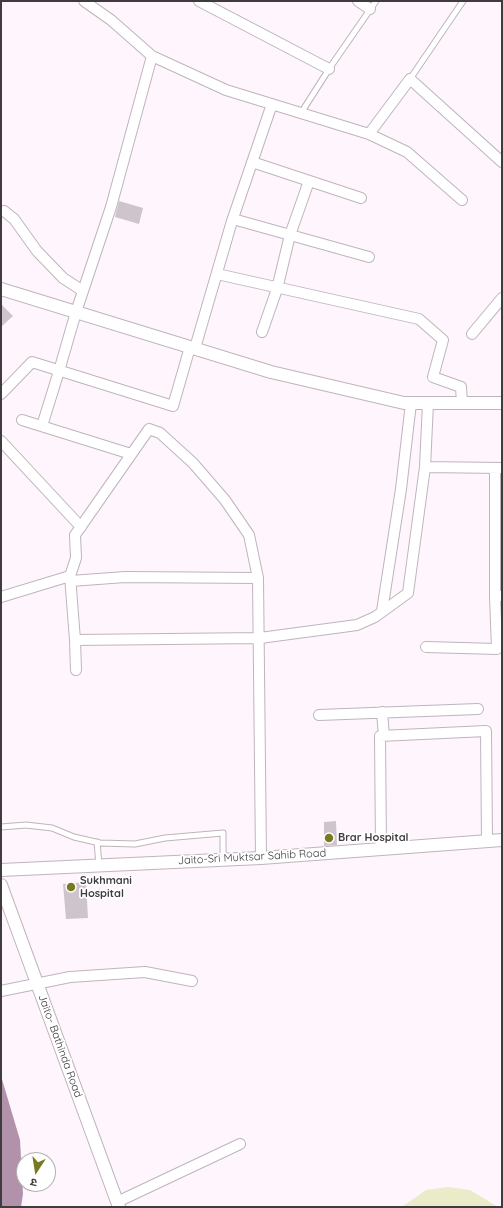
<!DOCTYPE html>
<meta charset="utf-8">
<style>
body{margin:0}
#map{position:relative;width:503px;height:1208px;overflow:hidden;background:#fff5fd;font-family:Quicksand,"Noto Sans Devanagari",sans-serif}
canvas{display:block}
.frame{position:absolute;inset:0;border:2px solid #3f3b3e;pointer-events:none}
.north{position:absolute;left:16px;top:1152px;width:40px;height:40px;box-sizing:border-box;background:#fff;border:1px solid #b2b1b2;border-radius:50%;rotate:192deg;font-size:11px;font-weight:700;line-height:16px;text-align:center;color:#3f3b3e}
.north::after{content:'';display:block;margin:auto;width:14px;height:18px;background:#787921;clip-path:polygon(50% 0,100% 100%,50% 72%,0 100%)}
</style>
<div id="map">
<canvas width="503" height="1208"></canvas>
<div class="frame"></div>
<div class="north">उ</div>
</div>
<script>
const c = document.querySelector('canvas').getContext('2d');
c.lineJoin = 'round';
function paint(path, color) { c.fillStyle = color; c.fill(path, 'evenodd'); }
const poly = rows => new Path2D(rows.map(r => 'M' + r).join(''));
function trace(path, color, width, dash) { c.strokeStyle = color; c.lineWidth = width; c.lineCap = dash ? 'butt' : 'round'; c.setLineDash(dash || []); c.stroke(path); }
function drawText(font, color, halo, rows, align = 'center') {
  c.font = font + ' Quicksand,sans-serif'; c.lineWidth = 3.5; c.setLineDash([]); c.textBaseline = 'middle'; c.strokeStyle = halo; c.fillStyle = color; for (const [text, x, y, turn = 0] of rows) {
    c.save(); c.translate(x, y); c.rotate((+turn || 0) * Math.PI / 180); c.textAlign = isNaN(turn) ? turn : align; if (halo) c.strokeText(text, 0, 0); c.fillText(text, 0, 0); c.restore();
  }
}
const green = poly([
 [448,1187,470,1190,498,1207,402,1207,426,1190]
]);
const water = poly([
 [1,1076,20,1140,23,1194,21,1207,1,1207]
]);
const building = poly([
 [119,201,143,208,139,224,115,217],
 [1,304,13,316,1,327],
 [336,821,337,845,324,846,324,822],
 [86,882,88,918,66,919,63,884]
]);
const service = poly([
 [410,79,463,1],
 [301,113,331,66,376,1],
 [1,827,26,825,52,828,74,837,100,843,135,844,165,838,223,833,223,859],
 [97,842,99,865]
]);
const minor = poly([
 [84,1,111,20,152,56,226,90,369,134,407,152,462,200],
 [199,1,329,69],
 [358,1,370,9],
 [369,134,410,79,502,162],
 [252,162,361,198],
 [4,211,14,219,37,251,63,278,83,291],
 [233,219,369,257],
 [217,274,419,319,443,340,433,377,461,387,462,403],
 [262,332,277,289,290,235,309,181],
 [472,334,502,298],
 [195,348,232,221,272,104],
 [1,394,32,362,173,406,190,347],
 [428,403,425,467,502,468],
 [22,420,131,454],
 [42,426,59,371,76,312,111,207,152,56],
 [1,441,81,527],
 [70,576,76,558,75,535,149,429,160,433,193,463,225,500,249,535,258,578],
 [71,581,125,577,258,578,261,858],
 [495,596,495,468],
 [1,597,70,576,75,640],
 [382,611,401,489,411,403],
 [426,647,497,649,495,596,502,596],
 [76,670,75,640,260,638,357,625,375,617,408,593,425,467],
 [382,712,384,736],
 [319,715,478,709],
 [381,849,380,736,486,731,487,841],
 [1,991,70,977,145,972,192,981],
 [117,1202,240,1144]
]);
const tertiary = poly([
 [1,289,271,372,404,403,502,403],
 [1,870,261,858,502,840],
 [1,885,119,1207]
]);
const markers = [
 [329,838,5,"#787921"],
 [71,887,5,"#787921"]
];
const poiNames = [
 ["Brar Hospital",338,838],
 ["Sukhmani",80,881],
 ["Hospital",80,894]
];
const streetNames = [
 ["Jaito-Sri Muktsar Sahib Road",252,857,-3],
 ["Jaito- Bathinda Road",60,1046,70]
];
paint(green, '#e9ebc9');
paint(water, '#b292ab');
paint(building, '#cec5cc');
trace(service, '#beb5bc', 7);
trace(minor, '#beb5bc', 12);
trace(tertiary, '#beb5bc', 14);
trace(service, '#fff', 5);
trace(minor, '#fff', 10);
trace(tertiary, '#fff', 12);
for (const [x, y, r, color] of markers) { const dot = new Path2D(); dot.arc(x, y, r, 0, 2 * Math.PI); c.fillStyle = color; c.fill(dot); trace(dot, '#fff', 1.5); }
drawText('bold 11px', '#3f3b3e', '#fff', poiNames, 'left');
drawText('11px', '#3f3b3e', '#fff', streetNames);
</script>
